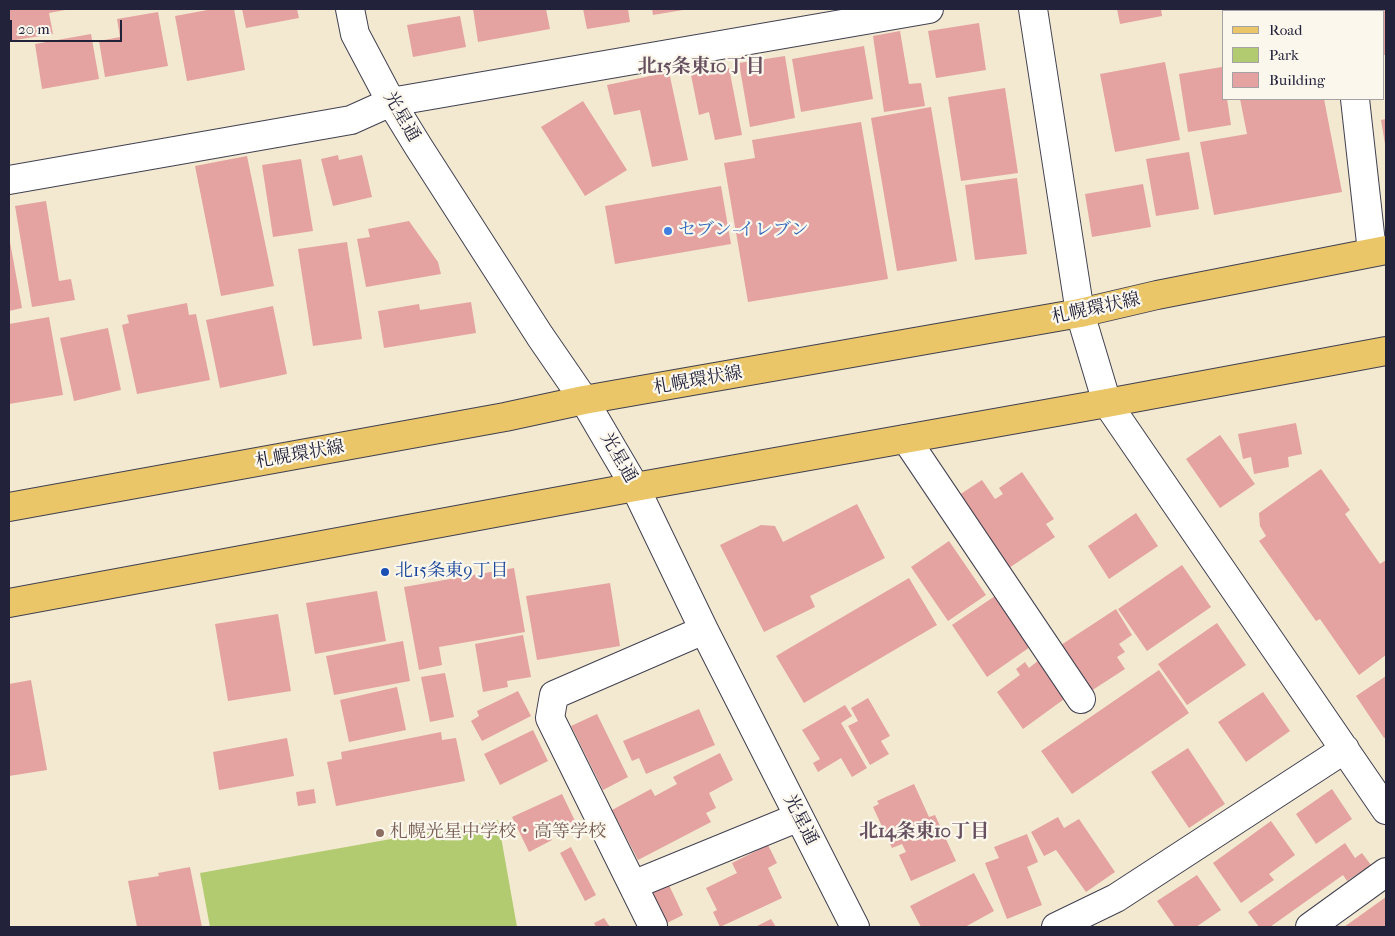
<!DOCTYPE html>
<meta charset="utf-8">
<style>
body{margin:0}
#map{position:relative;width:1395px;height:936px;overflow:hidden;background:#f2e9d0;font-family:"IM FELL French Canon",serif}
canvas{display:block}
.frame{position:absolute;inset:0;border:10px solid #22223b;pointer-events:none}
.legend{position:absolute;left:1222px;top:10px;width:162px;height:90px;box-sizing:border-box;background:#fbf7ec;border:1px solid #a4a2a5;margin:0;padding:6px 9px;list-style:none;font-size:15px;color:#22223b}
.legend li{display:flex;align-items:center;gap:10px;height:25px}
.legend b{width:25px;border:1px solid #a4a2a5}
.scale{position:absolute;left:10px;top:20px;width:112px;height:22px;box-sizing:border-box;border:2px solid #22223b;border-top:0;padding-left:6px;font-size:15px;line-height:18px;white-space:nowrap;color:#22223b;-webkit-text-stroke:4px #fbf7ec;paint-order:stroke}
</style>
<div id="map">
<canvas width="1395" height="936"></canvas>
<div class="frame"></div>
<ul class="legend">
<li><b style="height:6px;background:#ebc669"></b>Road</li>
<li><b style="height:14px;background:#b2ca70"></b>Park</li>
<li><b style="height:14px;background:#e4a3a0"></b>Building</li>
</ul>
<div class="scale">20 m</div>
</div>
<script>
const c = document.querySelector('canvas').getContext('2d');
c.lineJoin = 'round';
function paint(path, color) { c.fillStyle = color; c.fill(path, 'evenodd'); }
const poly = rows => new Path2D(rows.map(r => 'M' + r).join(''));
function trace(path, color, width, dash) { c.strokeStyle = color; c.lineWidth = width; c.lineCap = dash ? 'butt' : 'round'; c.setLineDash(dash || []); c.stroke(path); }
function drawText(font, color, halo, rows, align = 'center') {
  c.font = font + ' "IM FELL French Canon","Noto Serif JP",serif'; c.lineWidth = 4.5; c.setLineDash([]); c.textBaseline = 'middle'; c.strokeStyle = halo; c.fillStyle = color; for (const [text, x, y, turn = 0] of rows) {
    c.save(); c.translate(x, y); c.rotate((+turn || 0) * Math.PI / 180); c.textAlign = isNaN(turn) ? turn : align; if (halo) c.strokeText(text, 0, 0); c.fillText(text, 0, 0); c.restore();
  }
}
const green = poly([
 [498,820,517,927,210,927,200,873]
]);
const building = poly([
 [9,9,65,9,65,10,49,13,53,34,9,41],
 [213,9,234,9,245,70,187,81,175,16],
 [242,9,297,9,299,18,246,28],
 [473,9,546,9,550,29,478,42],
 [583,9,628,9,630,22,587,29],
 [652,9,683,9,683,10,653,15],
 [1117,9,1161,9,1162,16,1120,24],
 [1386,9,1386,55,1384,55,1384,11,1372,10],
 [158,12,168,66,105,77,99,41,120,37,117,19],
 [460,16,466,47,413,57,407,25],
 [979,23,986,70,936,78,928,31],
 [900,31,909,84,921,83,925,106,884,112,873,36],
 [91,34,99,79,42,89,35,44],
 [864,46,873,99,801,112,792,59],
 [785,56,795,118,750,127,739,63],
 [1165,62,1180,140,1115,152,1100,74],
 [1222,67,1224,99,1227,99,1231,125,1188,132,1179,74],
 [729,68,742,135,715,140,709,112,699,115,691,75],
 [669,72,688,160,652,167,640,110,614,115,607,85],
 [1005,88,1018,173,961,181,948,97],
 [1240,99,1324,99,1342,192,1214,215,1200,142,1247,134],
 [583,101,627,170,585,196,541,127],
 [931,107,957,261,897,271,871,118],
 [1386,119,1386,144,1385,144,1381,120],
 [861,122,888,279,748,302,724,163,755,158,752,140],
 [1189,152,1199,209,1156,216,1146,159],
 [338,155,339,160,362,155,372,197,333,206,321,159],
 [247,156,274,286,221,296,195,166],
 [301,159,313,231,273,237,262,165],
 [1017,178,1027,254,975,260,965,185],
 [1143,184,1151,227,1092,237,1085,194],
 [721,186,731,244,615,264,605,206],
 [46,201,59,281,71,279,75,300,32,307,15,206],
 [409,221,438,262,441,274,366,287,357,239,370,237,368,229],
 [10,242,22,308,9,311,9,243],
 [347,242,362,339,313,346,298,249],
 [471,302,476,333,384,348,378,311,419,304,420,310],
 [187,303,189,315,196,314,210,380,137,394,122,325,129,323,127,315],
 [273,306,287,374,220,388,206,320],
 [49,317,63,395,9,404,9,324],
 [108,328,121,390,74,401,60,338],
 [1296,423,1302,454,1288,457,1289,467,1254,474,1251,457,1243,459,1238,434],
 [1220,435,1255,484,1220,508,1186,459],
 [1321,469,1350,510,1345,514,1380,564,1386,560,1386,655,1359,675,1320,619,1316,621,1259,541,1266,536,1260,526,1259,513],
 [1022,472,1054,519,1046,524,1055,537,1009,568,959,495,982,480,995,499,1003,494,999,488],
 [857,504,885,558,810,596,815,607,764,632,720,545,761,525,775,526,783,542],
 [1136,513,1158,546,1109,579,1088,546],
 [949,541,986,595,948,621,911,567],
 [1182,565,1211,607,1147,651,1118,609],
 [514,568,525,632,439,647,442,665,419,670,404,587],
 [909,578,937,625,804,703,776,656],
 [610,583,620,646,537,660,526,596],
 [377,591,386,641,315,654,306,603],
 [995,596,1030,647,987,677,952,625],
 [1116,609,1132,635,1119,644,1125,652,1117,657,1125,669,1091,691,1061,645],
 [278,614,291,691,228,701,215,624],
 [1217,623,1246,665,1187,705,1158,664],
 [523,635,531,677,507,681,508,687,483,692,475,644],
 [403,641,410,681,334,695,326,656],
 [1039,660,1067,697,1023,729,997,692,1020,675,1016,669,1025,662,1029,668],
 [1159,670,1189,713,1072,794,1041,751],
 [445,673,454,717,430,722,421,677],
 [1386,676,1386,737,1384,738,1356,696],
 [31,680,47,770,9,776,9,684],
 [397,687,406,730,349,742,340,700],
 [518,691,531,716,482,741,471,721,479,716,477,711],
 [1263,692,1290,731,1246,762,1218,722],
 [868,698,890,736,881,741,889,754,870,765,848,726,858,721,851,708],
 [845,705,852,716,841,723,867,768,852,777,841,758,818,772,813,763,820,759,802,730],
 [699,709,715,745,646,774,639,758,632,761,623,741],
 [597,714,628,777,603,790,571,726],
 [533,730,548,761,500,785,484,754],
 [441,732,442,740,456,738,465,781,336,806,327,762,342,759,341,752],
 [287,738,294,776,219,790,213,752],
 [1188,748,1225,804,1189,828,1151,772],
 [720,753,733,780,709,793,716,808,706,813,711,822,638,860,612,810,651,789,655,796,677,784,673,777],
 [914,784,929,817,935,815,956,861,911,881,899,855,906,852,902,844,892,848,873,807,879,804,877,801],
 [314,789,316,803,298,806,296,792],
 [1332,789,1352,819,1316,844,1296,814],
 [562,794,575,821,549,834,552,840,529,852,512,817],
 [1058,817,1064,828,1079,819,1115,872,1086,892,1056,850,1044,856,1031,832],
 [1271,821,1295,855,1269,874,1274,880,1241,903,1213,863],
 [1027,834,1038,862,1027,867,1042,905,1007,919,985,863,999,858,994,847],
 [1345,843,1355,858,1362,853,1371,865,1347,881,1343,875,1270,927,1259,927,1248,912],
 [768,845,777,863,768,868,782,898,720,927,713,912,717,910,706,888,737,873,732,863],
 [571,847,596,895,585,901,560,853],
 [190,867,202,927,137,927,128,881,159,876,158,873],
 [974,873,994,911,965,927,921,927,910,906],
 [1197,875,1221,910,1196,927,1175,927,1157,901],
 [668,883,683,915,667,923,652,891],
 [1386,897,1386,927,1344,927],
 [604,918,610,927,596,927,594,923],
 [771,919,776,927,755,927]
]);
const minor = poly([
 [350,9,355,34,391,102,418,146,540,336,584,400,635,487,704,630,855,927],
 [1033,9,1080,313,1107,403,1386,810],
 [1344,9,1345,11],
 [1355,99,1372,252],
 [9,180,351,120,391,102,929,9],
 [906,439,1081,699],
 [633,885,799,817],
 [653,926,550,718,554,695,704,630],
 [1056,927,1116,898,1345,749],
 [1310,927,1386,872]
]);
const major = poly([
 [9,507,505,417,584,400,1080,313,1157,295,1386,250],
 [9,603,635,487,1107,403,1386,351]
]);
const markers = [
 [668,231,5,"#3f7fe0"],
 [385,572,5,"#1a4fb4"],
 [380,833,5,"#8d6e63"]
];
const streetNames = [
 ["光星通",401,117,60],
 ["札幌環状線",1096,309,-12],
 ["札幌環状線",698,381,-10],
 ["札幌環状線",300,455,-10],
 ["光星通",618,458,60],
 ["光星通",800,820,63]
];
const shopNames = [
 ["セブン-イレブン",678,231]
];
const transitNames = [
 ["北15条東9丁目",395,572]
];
const educationNames = [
 ["札幌光星中学校・高等学校",390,833]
];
const neighbourhoodNames = [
 ["北15条東10丁目",701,67],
 ["北14条東10丁目",924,832]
];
paint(green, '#b2ca70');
paint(building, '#e4a3a0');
trace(minor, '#414051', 30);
trace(major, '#414051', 30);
trace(minor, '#fff', 28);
trace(major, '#ebc669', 28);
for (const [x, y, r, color] of markers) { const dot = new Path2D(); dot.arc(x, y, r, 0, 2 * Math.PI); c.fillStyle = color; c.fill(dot); trace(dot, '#fbf7ec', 2); }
drawText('18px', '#22223b', '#fbf7ec', streetNames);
drawText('18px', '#366cbe', '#fbf7ec', shopNames, 'left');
drawText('18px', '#164399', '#fbf7ec', transitNames, 'left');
drawText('18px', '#785e54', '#fbf7ec', educationNames, 'left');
drawText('bold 19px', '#664f5e', '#fbf7ec', neighbourhoodNames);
</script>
